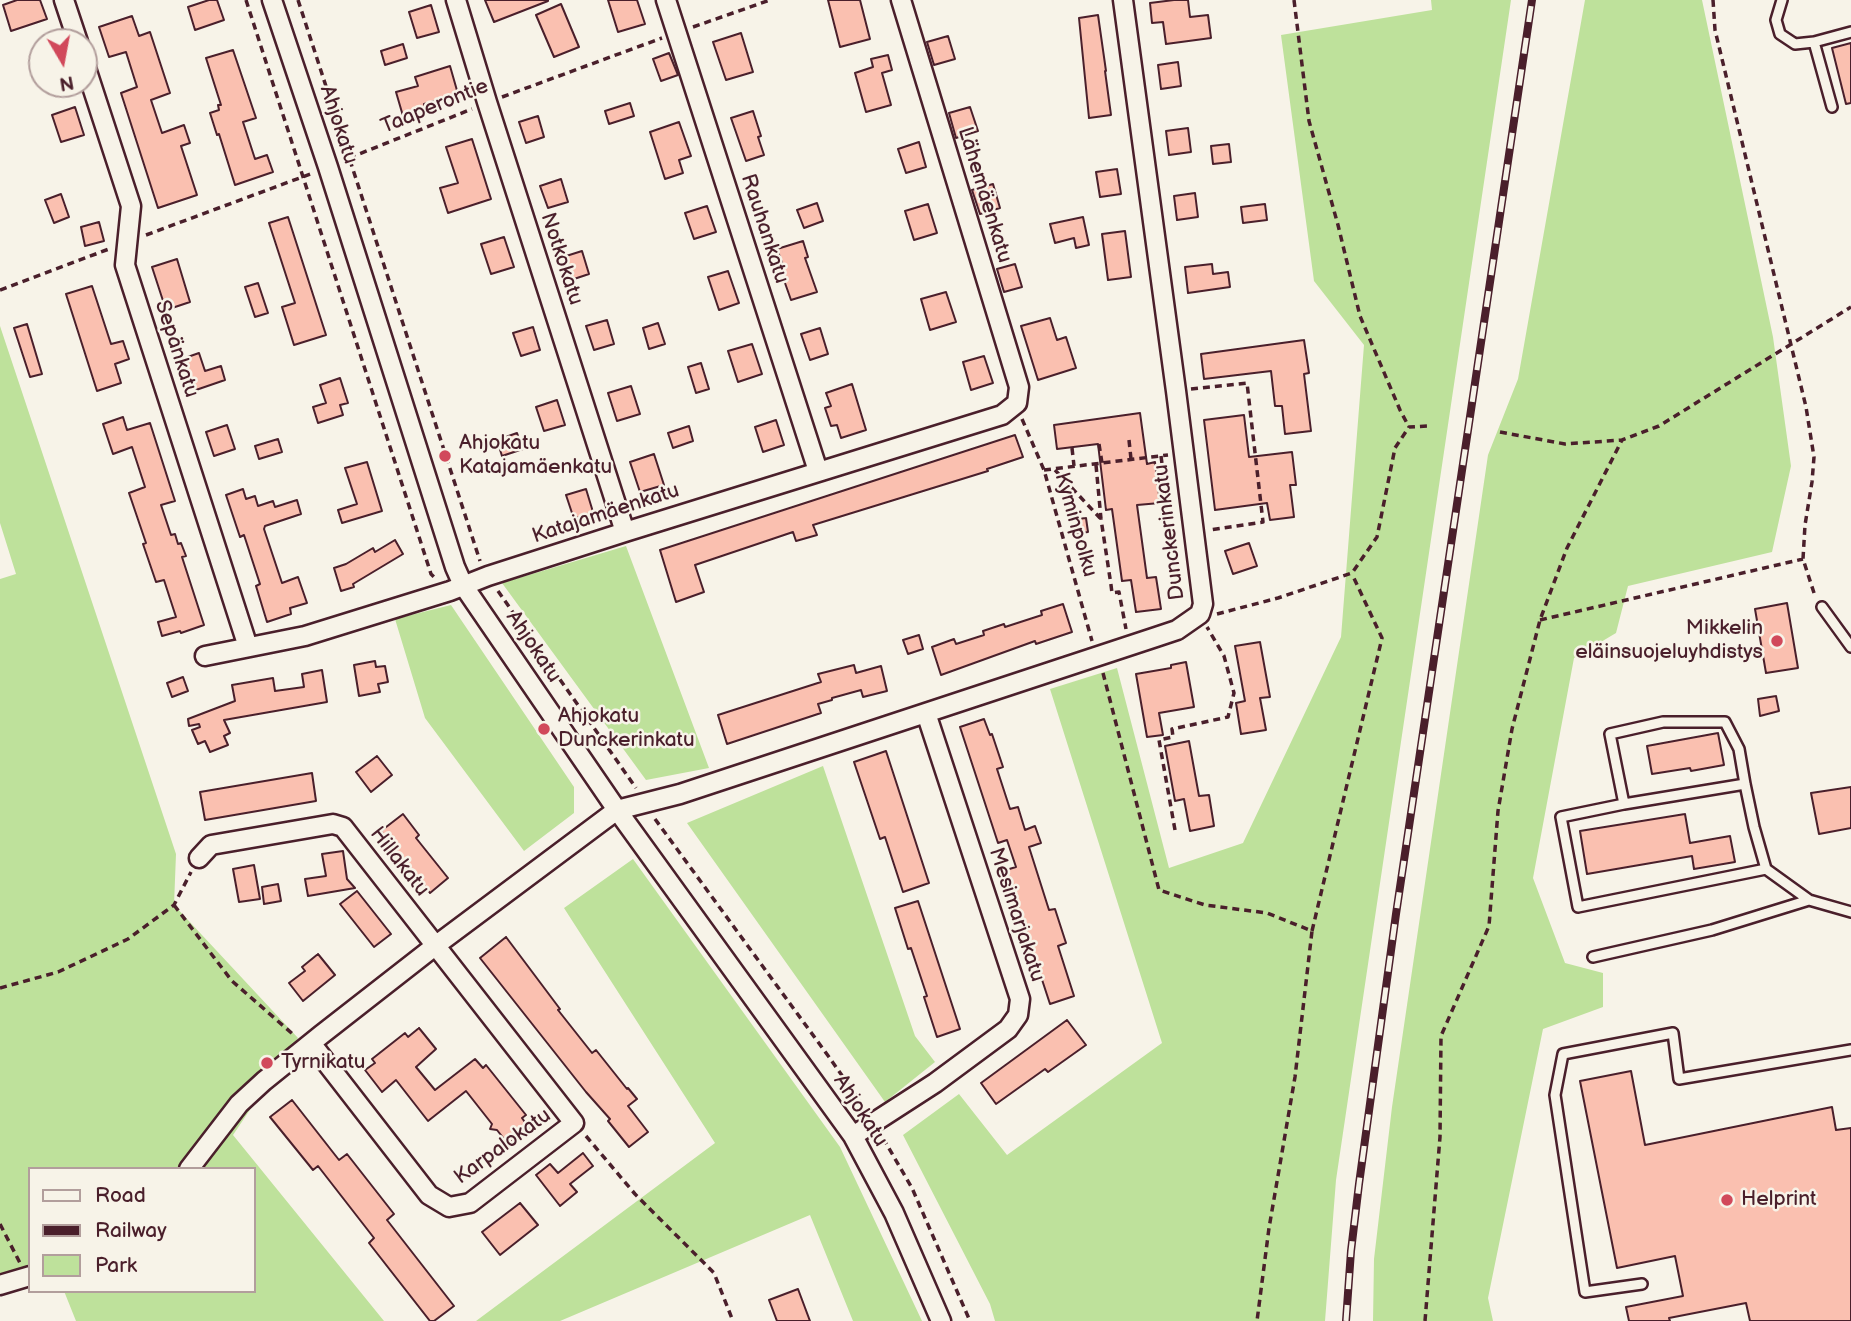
<!DOCTYPE html>
<meta charset="utf-8">
<style>
body{margin:0}
#map{position:relative;width:1851px;height:1321px;overflow:hidden;background:#f7f3e8;font-family:"Balsamiq Sans",sans-serif}
canvas{display:block}
.legend{position:absolute;left:28px;top:1167px;width:228px;height:126px;box-sizing:border-box;background:#f7f3e8;border:2px solid #b29e9c;margin:0;padding:9px 12px;list-style:none;font-size:21px;color:#4a1f2b}
.legend li{display:flex;align-items:center;gap:14px;height:35px}
.legend b{width:35px;border:2px solid #b29e9c}
.north{position:absolute;left:28px;top:28px;width:70px;height:70px;box-sizing:border-box;background:#f7f3e8;border:2px solid #b29e9c;border-radius:50%;rotate:170deg;font-size:19px;font-weight:700;line-height:28px;text-align:center;color:#4a1f2b}
.north::after{content:'';display:block;margin:auto;width:24px;height:32px;background:#d1495b;clip-path:polygon(50% 0,100% 100%,50% 72%,0 100%)}
</style>
<div id="map">
<canvas width="1851" height="1321"></canvas>
<ul class="legend">
<li><b style="height:9px;background:#f7f3e8"></b>Road</li>
<li><b style="height:9px;background:#4a1f2b"></b>Railway</li>
<li><b style="height:19px;background:#bee19b"></b>Park</li>
</ul>
<div class="north">N</div>
</div>
<script>
const c = document.querySelector('canvas').getContext('2d');
c.lineJoin = 'round';
function paint(path, color) { c.fillStyle = color; c.fill(path, 'evenodd'); }
const poly = rows => new Path2D(rows.map(r => 'M' + r).join(''));
function trace(path, color, width, dash) { c.strokeStyle = color; c.lineWidth = width; c.lineCap = dash ? 'butt' : 'round'; c.setLineDash(dash || []); c.stroke(path); }
function drawText(font, color, halo, rows, align = 'center') {
  c.font = font + ' "Balsamiq Sans",sans-serif'; c.lineWidth = 5; c.setLineDash([]); c.textBaseline = 'middle'; c.strokeStyle = halo; c.fillStyle = color; for (const [text, x, y, turn = 0] of rows) {
    c.save(); c.translate(x, y); c.rotate((+turn || 0) * Math.PI / 180); c.textAlign = isNaN(turn) ? turn : align; if (halo) c.strokeText(text, 0, 0); c.fillText(text, 0, 0); c.restore();
  }
}
const green = poly([
 [1431,0,1511,0,1336,1180,1325,1321,995,1321,990,1304,903,1135,959,1094,1007,1155,1162,1043,1050,689,1117,668,1169,868,1243,843,1341,637,1364,345,1314,281,1281,35,1432,10],
 [1585,0,1702,0,1773,337,1791,466,1772,552,1628,586,1616,633,1574,658,1533,878,1565,963,1603,973,1603,1007,1543,1029,1488,1298,1493,1321,1373,1321,1374,1259,1392,1107,1488,455,1518,379],
 [0,326,176,854,174,905,298,1038,233,1135,384,1321,76,1321,64,1291,254,1291,254,1169,30,1169,30,1265,0,1275,0,579,16,574,0,523],
 [626,546,709,768,646,780,502,583],
 [451,605,574,787,574,813,524,851,425,718,395,619],
 [823,766,915,1036,935,1062,885,1102,687,823],
 [633,859,840,1147,922,1321,853,1321,810,1215,560,1321,476,1321,715,1143,564,908]
]);
const building = poly([
 [17,0,40,0,47,19,11,31,3,5,17,0],
 [209,0,217,0,224,20,195,30,188,7,209,0],
 [485,0,548,0,548,1,494,22,485,0],
 [608,0,637,0,645,24,618,32,608,0],
 [828,0,860,0,870,39,840,47,828,0],
 [1174,0,1188,0,1190,17,1208,15,1211,38,1166,44,1163,22,1152,23,1150,3,1174,0],
 [561,4,579,47,554,57,536,15,561,4],
 [431,5,439,32,417,38,409,12,431,5],
 [1098,15,1106,71,1105,71,1111,115,1089,118,1079,18,1098,15],
 [132,16,139,36,150,32,170,93,151,100,162,133,184,125,190,143,181,146,197,195,158,208,121,93,137,87,126,52,109,57,99,27,132,16],
 [741,33,753,72,726,80,713,42,741,33],
 [948,36,955,59,934,65,927,42,948,36],
 [1851,43,1851,103,1846,104,1832,48,1851,43],
 [403,44,407,58,385,65,381,51,403,44],
 [233,50,256,118,243,122,255,159,267,155,273,172,235,185,219,134,217,135,210,113,219,110,218,105,221,105,206,58,233,50],
 [669,53,678,75,661,81,653,59,669,53],
 [888,55,892,70,882,73,891,105,866,112,855,73,873,67,871,59,888,55],
 [1178,62,1181,86,1161,89,1158,65,1178,62],
 [450,66,458,94,424,104,425,109,403,116,396,92,418,86,415,77,450,66],
 [630,103,634,116,609,124,605,111,630,103],
 [75,107,84,135,61,142,52,115,75,107],
 [970,107,978,131,956,138,949,113,970,107],
 [753,111,761,136,758,137,764,155,746,161,731,118,753,111],
 [538,116,544,137,526,143,519,122,538,116],
 [679,122,691,156,679,160,683,173,665,179,650,132,679,122],
 [1188,128,1191,152,1169,155,1166,131,1188,128],
 [472,139,491,199,448,213,440,188,458,183,446,147,472,139],
 [919,142,926,167,906,173,898,149,919,142],
 [1229,144,1231,162,1213,164,1211,146,1229,144],
 [1117,169,1121,194,1100,197,1096,172,1117,169],
 [561,179,568,202,548,208,540,186,561,179],
 [993,184,1000,208,980,214,972,190,993,184],
 [1195,193,1198,217,1177,220,1174,196,1195,193],
 [61,194,69,217,54,223,45,200,61,194],
 [817,203,823,221,804,228,797,210,817,203],
 [928,204,937,233,914,240,905,211,928,204],
 [1265,204,1267,220,1243,223,1241,207,1265,204],
 [707,206,716,232,694,239,685,213,707,206],
 [288,217,326,335,294,345,282,307,295,303,269,223,288,217],
 [1083,217,1089,245,1076,248,1074,238,1055,243,1050,224,1083,217],
 [99,222,104,241,85,246,81,227,99,222],
 [1125,231,1131,277,1108,280,1102,234,1125,231],
 [504,237,514,267,491,274,481,244,504,237],
 [803,241,808,257,805,258,817,292,791,300,779,266,783,265,777,249,803,241],
 [582,251,589,274,571,280,563,257,582,251],
 [177,259,190,302,166,310,152,267,177,259],
 [1015,264,1022,287,1004,292,997,269,1015,264],
 [1212,264,1213,274,1228,272,1230,287,1188,293,1185,267,1212,264],
 [728,271,739,303,719,310,708,277,728,271],
 [258,283,268,313,255,317,245,287,258,283],
 [92,286,111,344,123,341,129,359,115,364,121,383,97,391,66,294,92,286],
 [946,292,956,322,930,330,921,299,946,292],
 [1050,318,1057,340,1066,337,1076,368,1038,380,1021,326,1050,318],
 [607,320,614,344,594,350,586,326,607,320],
 [658,323,665,344,649,349,643,328,658,323],
 [27,324,42,374,30,377,14,328,27,324],
 [533,327,540,350,521,356,513,333,533,327],
 [820,328,828,354,810,360,801,334,820,328],
 [1304,340,1309,373,1304,374,1311,431,1285,434,1282,406,1275,406,1271,371,1204,379,1201,354,1304,340],
 [752,344,762,374,738,382,728,351,752,344],
 [199,353,205,371,221,366,225,380,193,391,182,359,199,353],
 [984,356,993,383,971,390,963,362,984,356],
 [701,363,709,389,696,393,688,367,701,363],
 [340,378,348,403,340,405,343,415,318,423,313,407,326,403,320,385,340,378],
 [852,384,866,430,841,438,837,425,831,426,825,408,831,406,826,393,852,384],
 [631,386,640,414,617,421,608,393,631,386],
 [557,400,565,425,544,431,536,407,557,400],
 [1140,413,1147,464,1155,462,1160,503,1137,505,1147,578,1156,577,1161,609,1136,612,1131,580,1122,581,1112,509,1106,510,1098,444,1057,449,1054,425,1140,413],
 [1244,415,1249,457,1292,452,1296,485,1290,485,1294,517,1270,520,1267,503,1215,510,1204,420,1244,415],
 [123,417,127,430,150,423,175,501,161,505,171,535,175,534,178,544,181,543,186,556,182,557,204,625,181,633,180,631,162,636,158,622,176,617,164,580,156,582,143,544,146,543,129,493,145,487,132,447,113,454,103,424,123,417],
 [776,420,784,445,763,452,755,427,776,420],
 [227,425,235,449,214,456,206,432,227,425],
 [689,426,693,441,673,448,668,433,689,426],
 [517,433,523,449,502,456,497,440,517,433],
 [1015,435,1023,457,987,469,988,471,813,525,817,535,796,541,793,532,695,565,704,592,676,602,660,550,1015,435],
 [278,439,282,452,259,459,255,446,278,439],
 [654,454,664,485,640,492,630,462,654,454],
 [367,462,382,511,342,523,338,510,357,504,345,468,367,462],
 [243,489,246,499,255,496,258,506,273,501,275,507,297,500,301,514,265,526,264,529,282,583,298,577,307,603,290,608,291,614,267,622,256,586,260,584,244,535,240,537,226,495,243,489],
 [586,489,593,512,574,519,566,495,586,489],
 [1086,518,1088,532,1072,534,1070,520,1086,518],
 [395,540,403,554,353,584,354,587,341,591,334,568,346,564,373,548,375,552,395,540],
 [1249,543,1257,566,1233,574,1225,551,1249,543],
 [1787,603,1798,668,1766,673,1755,609,1787,603],
 [1063,604,1072,632,1036,644,1035,641,941,675,932,647,954,639,956,644,984,635,983,631,1004,624,1005,627,1042,615,1041,611,1063,604],
 [919,635,923,649,908,654,903,640,919,635],
 [1260,642,1270,697,1260,698,1266,730,1241,734,1236,703,1245,701,1235,646,1260,642],
 [375,661,376,667,385,666,388,682,378,684,380,692,359,696,354,665,375,661],
 [1186,662,1194,707,1159,713,1163,735,1147,737,1136,674,1171,668,1171,665,1186,662],
 [854,665,856,673,881,666,887,691,863,697,861,690,832,698,832,700,818,704,821,713,727,744,718,715,821,682,818,674,854,665],
 [322,670,327,702,224,720,230,733,224,736,228,745,210,752,205,741,198,744,192,730,200,727,199,724,189,726,188,719,235,701,232,685,273,678,275,691,304,687,302,674,322,670],
 [183,677,188,691,172,697,167,683,183,677],
 [1776,696,1779,711,1760,716,1758,699,1776,696],
 [984,719,990,735,992,734,1003,767,997,769,1010,809,1018,807,1025,830,1035,826,1041,843,1029,847,1049,910,1055,909,1066,943,1058,946,1074,996,1050,1004,1006,870,1016,867,1007,840,998,843,960,727,984,719],
 [1718,733,1724,765,1691,771,1690,768,1652,774,1647,746,1718,733],
 [1189,741,1199,796,1209,795,1214,826,1190,831,1184,799,1175,801,1165,746,1189,741],
 [886,751,929,883,903,892,885,837,880,839,854,762,886,751],
 [377,756,392,775,371,792,356,772,377,756],
 [312,773,316,801,205,820,200,792,312,773],
 [1851,787,1851,828,1819,834,1811,793,1851,787],
 [403,814,419,835,416,838,448,878,430,893,381,831,403,814],
 [1685,814,1690,843,1730,836,1735,862,1694,869,1692,856,1587,874,1580,831,1685,814],
 [343,851,347,879,355,888,308,896,305,879,326,876,322,854,343,851],
 [254,865,260,899,239,902,233,869,254,865],
 [278,884,281,901,264,904,262,887,278,884],
 [357,891,391,934,374,947,340,904,357,891],
 [918,901,960,1029,937,1037,924,997,927,996,911,948,908,949,895,908,918,901],
 [506,937,560,1009,558,1010,592,1053,596,1050,627,1089,628,1088,637,1099,628,1106,648,1132,629,1147,608,1121,610,1119,586,1092,480,958,506,937],
 [318,954,335,975,303,1001,289,983,305,971,302,967,318,954],
 [1067,1020,1086,1045,1048,1072,1045,1069,996,1104,981,1083,1067,1020],
 [419,1028,436,1049,416,1067,435,1090,475,1059,483,1068,486,1065,526,1115,522,1118,529,1128,508,1144,497,1130,490,1129,492,1124,466,1091,428,1121,396,1080,382,1092,365,1070,375,1063,372,1059,405,1033,408,1037,419,1028],
 [1631,1071,1645,1145,1832,1107,1836,1130,1851,1128,1851,1321,1750,1321,1746,1303,1669,1318,1670,1321,1629,1321,1626,1307,1683,1296,1675,1256,1617,1268,1580,1081,1631,1071],
 [292,1100,339,1160,347,1154,394,1214,387,1220,454,1306,434,1321,430,1321,369,1243,374,1238,318,1166,313,1170,270,1117,292,1100],
 [583,1153,593,1166,570,1184,577,1192,560,1206,536,1175,550,1164,558,1173,583,1153],
 [520,1203,538,1225,500,1255,482,1232,520,1203],
 [798,1289,810,1321,777,1321,769,1300,798,1289]
]);
const path = poly([
 [246,0,431,574,436,579],
 [298,0,480,561],
 [1294,0,1309,121,1338,225,1360,316,1400,410,1409,427],
 [1713,0,1715,30,1806,407,1814,457,1812,482,1805,525,1803,559,1815,596],
 [693,27,770,0],
 [502,97,662,38],
 [349,158,472,109],
 [146,235,313,173],
 [0,290,109,249],
 [1191,389,1247,383,1263,522,1210,530],
 [1022,419,1044,470,1092,641],
 [1500,432,1565,444,1622,440,1659,426,1851,307],
 [1129,440,1131,459],
 [1099,444,1102,463],
 [1072,448,1074,466],
 [1161,456,1167,502],
 [1096,465,1101,519,1111,585,1112,593,1119,592,1126,629],
 [1044,470,1168,455],
 [1055,470,1100,518],
 [498,591,636,788],
 [1217,614,1278,598,1352,573,1377,537,1395,448,1409,427,1428,426],
 [1540,620,1803,559],
 [1103,673,1159,890,1205,905,1267,913,1312,931,1295,1077,1269,1228,1257,1321],
 [655,819,829,1057,866,1110],
 [1175,830,1159,740,1173,737,1172,729,1228,717,1234,693,1224,656,1207,627],
 [174,905,232,981,295,1036],
 [1312,931,1382,638,1352,574],
 [0,988,58,972,128,939,174,905,191,872],
 [586,1136,635,1194,714,1273,733,1321],
 [883,1138,912,1188,970,1321],
 [0,1224,20,1263],
 [1425,1321,1440,1137,1441,1036,1489,926,1498,811,1512,729,1540,620,1567,548,1622,440]
]);
const lane = poly([
 [1782,0,1776,20,1780,34,1795,44,1814,42],
 [1832,107,1814,42,1851,32],
 [1822,607,1851,647],
 [1745,784,1624,804,1610,734,1663,722,1725,722,1739,749,1745,784,1754,827,1766,869,1809,900],
 [1624,804,1561,817,1578,907,1766,869],
 [1593,957,1712,930,1809,900,1851,912],
 [1642,1284,1585,1292,1555,1095,1563,1054,1673,1033,1679,1079,1851,1050]
]);
const street = poly([
 [64,0,78,42],
 [272,0,328,167,455,567,463,585,617,810,853,1136,894,1213,941,1321],
 [456,0,487,102,625,532],
 [666,0,818,471],
 [84,62,131,206,125,265,248,647],
 [205,656,305,636,450,591,488,576,625,532,1002,415,1017,403,1019,387,901,0],
 [199,858,211,845,333,824,343,827,574,1123,470,1203,449,1207,429,1195,311,1043],
 [853,1136,935,1083,1008,1029,1018,1015,1020,999,926,713],
 [189,1169,239,1104,264,1081,321,1035,435,946,617,810,680,794,1156,637,1177,630,1200,614,1203,604,1176,391,1123,0],
 [0,1285,30,1276]
]);
const rail = poly([
 [1346,1321,1351,1251,1359,1184,1396,914,1532,0]
]);
const markers = [
 [445,456,7,"#d1495b"],
 [1777,641,7,"#d1495b"],
 [544,729,7,"#d1495b"],
 [267,1063,7,"#d1495b"],
 [1727,1200,7,"#d1495b"]
];
const streetNames = [
 ["Taaperontie",435,107,-22],
 ["Ahjokatu",338,125,72],
 ["Lähemäenkatu",984,195,73],
 ["Rauhankatu",764,229,72],
 ["Notkokatu",561,259,72],
 ["Sepänkatu",176,349,72],
 ["Katajamäenkatu",606,514,-18],
 ["Kyminpolku",1075,525,74],
 ["Dunckerinkatu",1170,532,-97],
 ["Ahjokatu",533,647,56],
 ["Hillakatu",399,862,52],
 ["Mesimarjakatu",1016,915,72],
 ["Ahjokatu",860,1111,57],
 ["Karpalokatu",503,1147,-36]
];
const poiNames = [
 ["Ahjokatu",459,444],
 ["Katajamäenkatu",459,468],
 ["Mikkelin",1763,629,"right"],
 ["eläinsuojeluyhdistys",1763,653,"right"],
 ["Ahjokatu",558,717],
 ["Dunckerinkatu",558,741],
 ["Tyrnikatu",281,1063],
 ["Helprint",1741,1200]
];
paint(green, '#bee19b');
paint(building, '#fac0b0');
trace(building, '#4a1f2b', 2);
trace(lane, '#4a1f2b', 14);
trace(street, '#4a1f2b', 23);
trace(path, '#4a1f2b', 3.5, [7, 5]);
trace(lane, '#f7f3e8', 9);
trace(street, '#f7f3e8', 18);
trace(rail, '#4a1f2b', 8);
trace(rail, '#f7f3e8', 5, [16]);
for (const [x, y, r, color] of markers) { const dot = new Path2D(); dot.arc(x, y, r, 0, 2 * Math.PI); c.fillStyle = color; c.fill(dot); trace(dot, '#f7f3e8', 2.5); }
drawText('21px', '#4a1f2b', '#f7f3e8', streetNames);
drawText('21px', '#4a1f2b', '#f7f3e8', poiNames, 'left');
</script>
